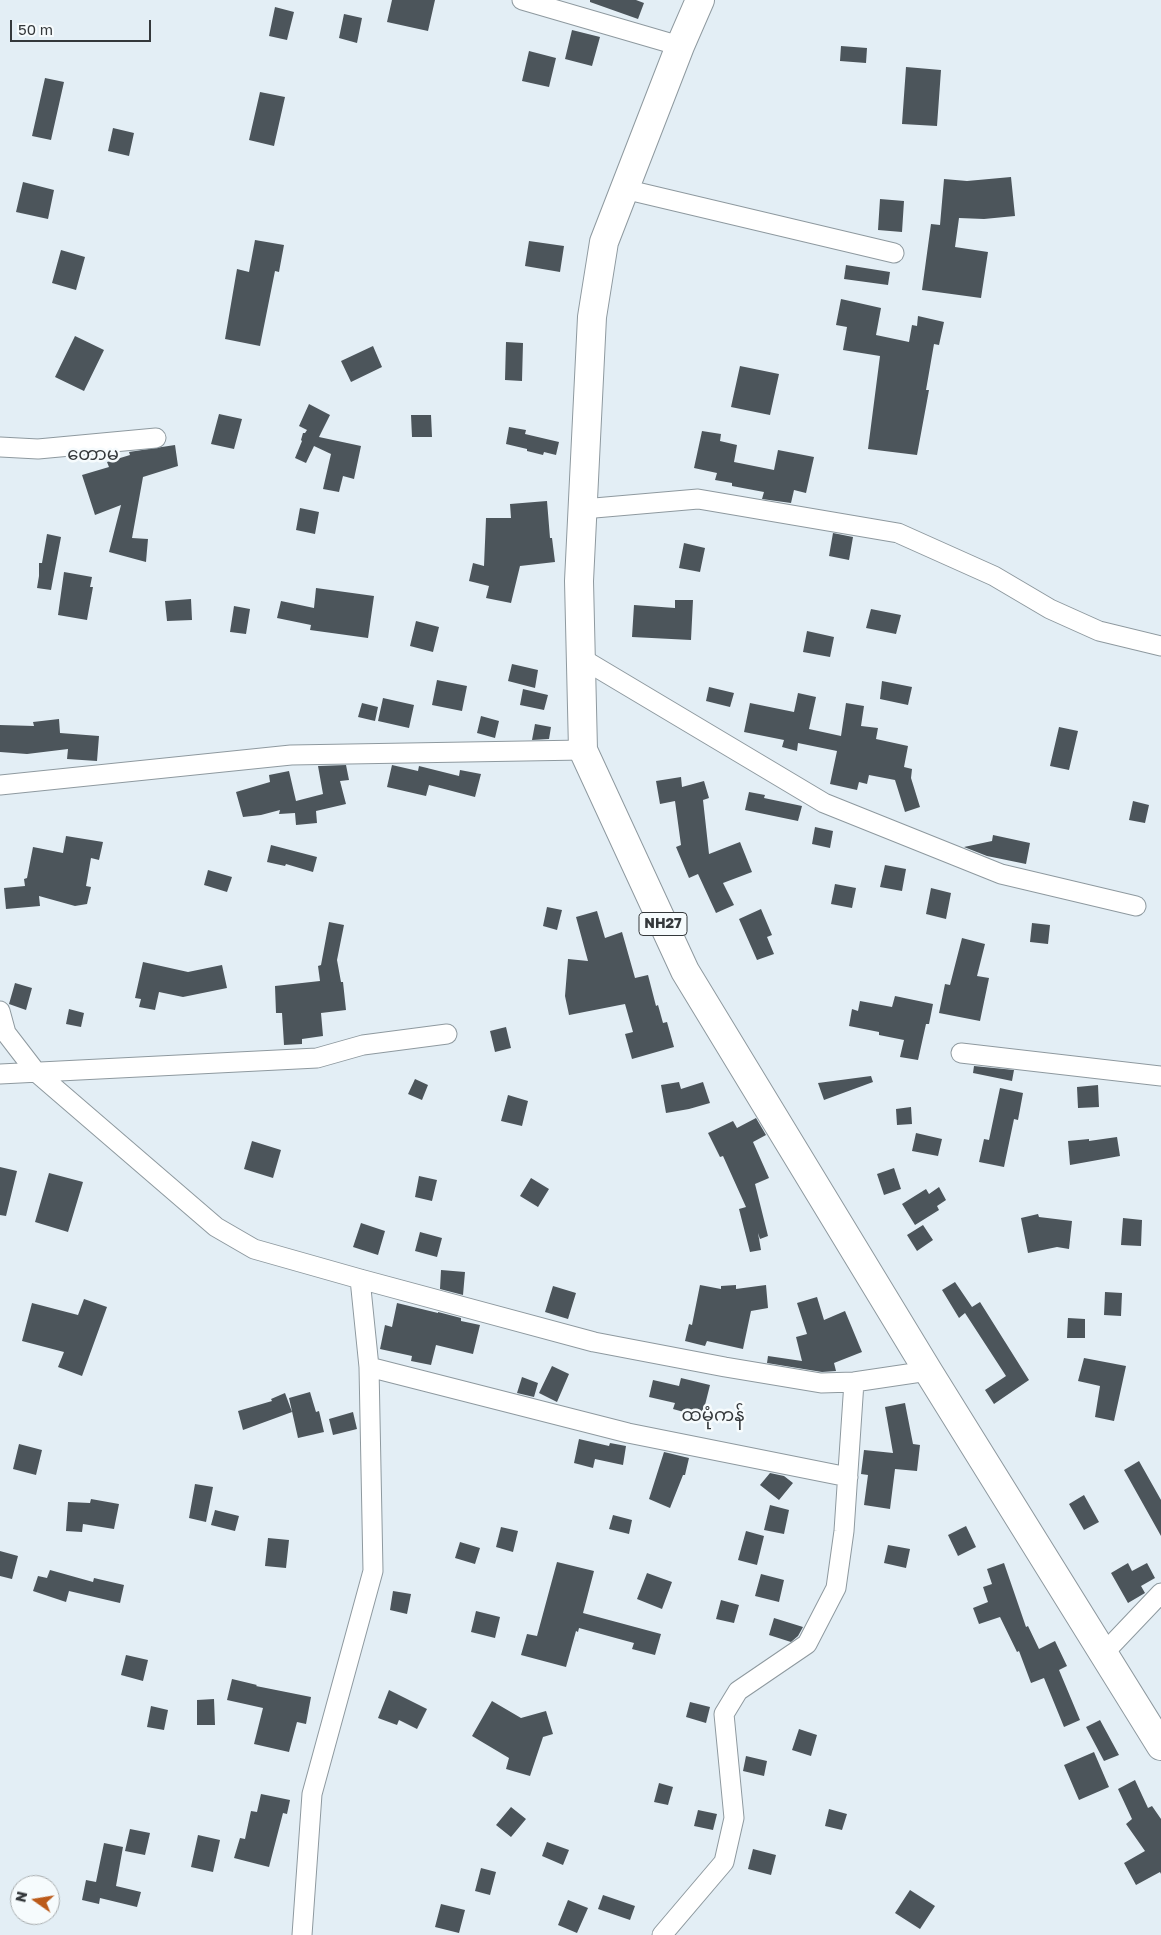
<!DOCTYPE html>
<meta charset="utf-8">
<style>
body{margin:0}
#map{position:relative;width:1161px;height:1935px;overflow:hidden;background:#e3eef5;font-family:"Golos Text",sans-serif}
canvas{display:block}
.north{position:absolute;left:10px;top:1875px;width:50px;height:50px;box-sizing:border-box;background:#f6fbfd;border:1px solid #a8adaf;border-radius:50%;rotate:283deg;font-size:14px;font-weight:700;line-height:20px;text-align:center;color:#34383b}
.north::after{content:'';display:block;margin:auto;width:18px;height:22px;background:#bb5a1a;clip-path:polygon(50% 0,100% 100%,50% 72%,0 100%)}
.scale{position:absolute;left:10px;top:20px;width:141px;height:22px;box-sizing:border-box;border:2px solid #34383b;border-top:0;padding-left:6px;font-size:15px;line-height:18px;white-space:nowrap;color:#34383b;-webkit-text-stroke:4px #f6fbfd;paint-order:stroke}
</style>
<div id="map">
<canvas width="1161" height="1935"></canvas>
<div class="north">N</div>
<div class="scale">50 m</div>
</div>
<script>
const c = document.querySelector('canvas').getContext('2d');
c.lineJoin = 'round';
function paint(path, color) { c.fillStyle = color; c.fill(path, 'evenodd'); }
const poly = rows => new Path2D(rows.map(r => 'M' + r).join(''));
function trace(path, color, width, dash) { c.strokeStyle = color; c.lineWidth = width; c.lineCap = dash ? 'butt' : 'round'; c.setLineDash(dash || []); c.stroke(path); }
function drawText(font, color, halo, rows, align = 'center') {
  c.font = font + ' "Golos Text","Noto Sans Myanmar",sans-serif'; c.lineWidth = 5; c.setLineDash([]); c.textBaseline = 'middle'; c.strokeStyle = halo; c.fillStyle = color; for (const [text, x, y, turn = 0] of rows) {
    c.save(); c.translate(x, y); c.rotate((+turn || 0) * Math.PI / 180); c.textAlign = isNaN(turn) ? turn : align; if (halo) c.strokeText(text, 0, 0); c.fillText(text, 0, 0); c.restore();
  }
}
const building = poly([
 [392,0,435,0,428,31,387,22],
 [590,0,636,0,644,3,638,19,590,2],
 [275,7,294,12,287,40,269,36],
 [344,14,362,18,357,43,339,38],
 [572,30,600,37,592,66,565,59],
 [841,46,867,48,866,63,840,61],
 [529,51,556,58,549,87,522,81],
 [906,67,941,70,937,126,902,124],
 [45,78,64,82,51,140,32,136],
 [260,92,285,97,274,146,249,140],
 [113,128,134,133,129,156,108,151],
 [1011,177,1015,216,984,219,959,218,955,247,988,252,981,298,922,290,931,224,940,225,944,179,967,181],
 [23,182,54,190,48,219,16,212],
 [880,199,904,201,902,232,878,230],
 [255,240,284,245,279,272,275,271,260,346,225,339,237,269,249,272],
 [529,241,564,246,560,272,525,266],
 [61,250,85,257,76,290,52,283],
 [846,265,890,272,888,285,844,279],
 [841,299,881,308,876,335,909,342,912,325,917,326,918,316,944,322,939,345,934,344,926,390,929,390,917,455,868,449,880,356,843,350,847,327,836,325],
 [75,336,104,350,84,391,55,377],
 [506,342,523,343,522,381,505,380],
 [373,346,382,367,351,382,341,361],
 [740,366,779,374,770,415,731,407],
 [309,404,330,415,319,437,361,446,354,479,343,476,339,492,323,489,331,454,314,446,306,463,295,458,302,441,301,440,303,433,305,433,307,430,299,426],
 [219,414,242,419,234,449,211,444],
 [411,415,431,415,432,437,412,437],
 [509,427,526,430,525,434,559,442,556,455,544,452,543,455,527,451,527,449,506,444],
 [702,431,721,434,720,441,737,445,734,462,774,470,778,450,814,457,806,493,794,490,791,503,762,499,764,492,732,486,732,483,715,480,717,473,694,468],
 [175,445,178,466,143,477,132,538,148,539,146,562,109,552,121,505,95,515,82,475,109,467,107,462,130,455,129,452],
 [547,501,550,538,552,538,555,562,520,566,511,603,486,598,489,586,469,581,473,563,484,566,486,518,511,518,510,504],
 [300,508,319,512,315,534,296,530],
 [833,533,853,537,849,560,829,556],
 [47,534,61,537,51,590,37,588,39,576,39,563,42,563],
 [684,543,705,548,700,572,679,568],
 [64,572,92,577,90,587,93,587,87,620,58,615],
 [316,588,374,596,368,638,310,630,311,625,277,618,281,601,314,608],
 [191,599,192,620,167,621,165,601],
 [675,600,693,600,691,640,632,637,634,605,675,608],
 [234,606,250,609,246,634,230,632],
 [871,609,901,615,896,634,866,628],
 [416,621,439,627,433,652,410,646],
 [807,631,834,637,830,657,803,652],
 [512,664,538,670,535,688,508,681],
 [437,680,467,686,462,711,432,705],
 [882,681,912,687,908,705,880,699],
 [709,687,734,693,730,707,706,701],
 [523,689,548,695,544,710,520,705],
 [798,693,816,697,809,729,841,736,846,703,864,706,861,726,878,728,876,739,908,746,904,767,912,769,911,778,920,807,905,812,895,780,869,775,867,784,859,782,857,790,830,784,837,751,798,743,797,751,782,747,784,740,744,732,750,703,794,712],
 [383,698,414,705,409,728,378,721],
 [362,703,378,707,375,721,358,717],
 [481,716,499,721,495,738,477,733],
 [59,719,60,733,99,736,97,761,67,759,68,749,27,754,0,752,0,725,34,726,33,722],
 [535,724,551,727,549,739,532,740],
 [1059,727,1078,731,1069,770,1050,766],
 [346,765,349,780,340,781,346,804,316,811,317,823,296,825,295,813,279,814,280,810,261,815,243,817,236,792,270,782,269,775,289,771,296,801,323,794,318,766],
 [392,765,418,771,419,766,459,776,460,770,481,774,475,797,429,785,426,796,387,787],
 [681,777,682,787,704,781,709,798,703,800,709,854,740,842,752,872,723,883,734,905,716,913,698,874,689,878,676,847,681,845,675,801,660,804,656,781],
 [749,792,765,795,764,798,802,806,798,821,745,810],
 [1133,801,1149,805,1145,823,1129,820],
 [815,827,833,831,830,848,812,844],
 [993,835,1030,843,1026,864,987,856,964,847,992,841],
 [66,836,103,842,99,860,91,858,86,886,91,887,87,904,75,906,39,896,40,906,6,909,4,888,25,886,24,879,27,878,33,847,63,853],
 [271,845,317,857,313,872,286,864,285,866,267,862],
 [885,865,906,869,902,891,880,887],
 [208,870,232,877,227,892,204,885],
 [835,884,856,888,852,908,831,904],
 [931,888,951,893,946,919,926,914],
 [547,907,562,910,557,930,543,926],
 [761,909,772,935,767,937,774,954,757,960,739,919],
 [597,911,605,938,622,932,635,978,648,975,656,1006,658,1005,663,1023,667,1022,674,1047,632,1059,625,1034,633,1032,625,1004,569,1015,565,996,568,959,588,961,576,917],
 [329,922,344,925,337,960,341,982,343,982,346,1010,321,1013,323,1036,302,1039,302,1044,284,1045,282,1013,276,1013,275,986,320,981,318,966,321,965],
 [1032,923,1050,925,1048,944,1030,942],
 [962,938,985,944,977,976,989,978,980,1021,939,1013,945,984,950,985],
 [143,962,188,972,222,965,227,988,183,997,159,992,155,1010,139,1007,141,999,135,998],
 [15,983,32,988,26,1010,9,1004],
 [895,996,933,1004,929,1024,926,1024,918,1060,900,1057,904,1040,879,1035,879,1032,849,1026,852,1009,858,1011,860,1001,892,1007],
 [69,1009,84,1013,81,1027,66,1024],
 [506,1027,511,1048,495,1052,490,1031],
 [974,1066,1014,1070,1012,1081,973,1073],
 [871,1076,873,1082,824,1100,818,1083],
 [415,1079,428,1085,422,1100,408,1094],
 [679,1082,681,1089,703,1082,710,1103,689,1109,666,1113,661,1085],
 [1098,1085,1099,1107,1078,1108,1077,1087],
 [1000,1088,1023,1093,1018,1120,1014,1119,1004,1167,979,1162,984,1139,989,1140],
 [508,1095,528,1101,522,1126,501,1121],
 [911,1107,912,1124,897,1125,896,1109],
 [756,1118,766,1135,753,1142,769,1178,755,1184,768,1236,760,1239,758,1233,761,1250,750,1252,739,1209,746,1207,723,1156,720,1157,708,1133,733,1121,737,1128],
 [916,1133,942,1139,938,1156,912,1151],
 [1117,1137,1120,1156,1070,1165,1068,1141,1089,1139,1089,1141],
 [252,1141,281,1150,273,1178,244,1169],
 [0,1167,17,1171,6,1216,0,1215],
 [894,1168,901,1189,884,1195,877,1174],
 [49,1173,83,1182,68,1232,35,1222],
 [419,1176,437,1180,432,1201,415,1197],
 [531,1178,549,1189,538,1207,520,1196],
 [939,1187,946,1200,937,1206,939,1210,915,1225,902,1204,926,1189,929,1194],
 [1038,1214,1039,1217,1072,1221,1069,1249,1057,1247,1028,1253,1021,1218],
 [1123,1218,1142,1220,1141,1246,1121,1245],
 [361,1223,385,1231,378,1255,353,1247],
 [923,1225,933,1240,917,1251,907,1235],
 [420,1232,442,1238,437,1257,415,1251],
 [441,1270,465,1272,463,1295,440,1289],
 [955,1282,972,1307,980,1302,1029,1380,994,1404,985,1390,1006,1376,965,1313,959,1318,942,1290],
 [700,1285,721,1289,721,1286,736,1285,736,1289,766,1285,768,1308,751,1311,743,1349,707,1341,705,1346,685,1341,689,1324,692,1325],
 [553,1286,576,1293,568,1319,545,1312],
 [1105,1292,1122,1293,1121,1316,1104,1315],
 [817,1297,824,1320,845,1311,862,1352,834,1363,836,1371,822,1372,767,1363,768,1356,802,1361,796,1337,807,1334,797,1303],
 [84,1299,107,1307,82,1376,58,1367,64,1352,22,1341,32,1303,78,1315],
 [397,1303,438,1313,438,1312,461,1318,461,1321,480,1325,473,1354,436,1345,431,1365,411,1361,412,1356,380,1349,385,1325,392,1327],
 [1068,1318,1085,1319,1085,1338,1067,1338],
 [1084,1358,1126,1366,1114,1421,1095,1417,1100,1386,1078,1381],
 [552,1366,569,1374,557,1402,539,1393],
 [522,1377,538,1383,534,1397,517,1393],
 [681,1378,710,1385,702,1417,673,1409,675,1403,649,1397,653,1380,679,1386],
 [310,1392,316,1412,319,1411,324,1432,298,1438,289,1398],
 [285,1393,292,1412,243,1430,238,1411,272,1401,271,1399],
 [905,1403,913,1444,920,1445,917,1471,895,1469,890,1509,864,1505,868,1475,861,1474,864,1450,893,1453,885,1407],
 [353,1412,357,1429,333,1435,329,1419],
 [579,1439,609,1446,610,1443,626,1446,623,1465,595,1459,593,1468,574,1463],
 [19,1444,42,1450,36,1475,13,1469],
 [664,1452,689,1458,685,1475,683,1475,670,1508,649,1499],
 [1139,1461,1161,1500,1161,1536,1124,1470],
 [770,1473,784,1476,793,1483,779,1500,760,1485],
 [195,1484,213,1487,206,1522,189,1518],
 [1084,1495,1099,1522,1084,1530,1069,1504],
 [91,1499,119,1504,114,1529,83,1524,82,1532,66,1531,68,1502,90,1503],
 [770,1505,789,1510,784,1534,764,1530],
 [215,1510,239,1516,235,1531,211,1525],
 [613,1515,632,1520,629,1534,609,1529],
 [966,1526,976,1547,958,1556,948,1535],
 [501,1527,518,1531,513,1552,496,1547],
 [746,1531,764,1536,757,1565,738,1560],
 [268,1538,289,1540,286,1568,265,1566],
 [460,1542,480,1548,475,1564,455,1558],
 [888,1545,910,1549,906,1568,884,1563],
 [0,1551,18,1556,12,1579,0,1576],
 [557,1562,594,1571,583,1613,661,1634,655,1655,632,1649,634,1643,579,1628,578,1632,576,1631,566,1667,521,1655,527,1634,537,1636],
 [1004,1563,1026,1627,1028,1626,1039,1649,1055,1641,1067,1666,1059,1670,1080,1720,1064,1727,1044,1678,1031,1683,1019,1651,1017,1652,1000,1617,979,1624,973,1608,988,1602,983,1587,992,1584,987,1569],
 [1128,1563,1132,1571,1147,1563,1155,1578,1141,1586,1145,1593,1128,1603,1111,1573],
 [50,1570,93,1582,94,1578,124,1585,120,1603,69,1591,66,1602,33,1591,38,1576,47,1578],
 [647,1573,672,1582,662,1609,637,1599],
 [761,1574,784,1580,779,1602,755,1596],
 [393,1591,411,1594,407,1614,390,1610],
 [721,1600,739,1605,734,1623,716,1619],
 [476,1611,500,1617,495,1638,471,1632],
 [774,1618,803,1627,798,1636,791,1642,769,1635],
 [126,1655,148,1660,143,1681,121,1675],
 [232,1679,257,1685,256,1686,311,1697,306,1724,297,1722,289,1752,254,1744,263,1708,227,1700],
 [389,1690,427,1709,417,1729,399,1720,397,1725,378,1718],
 [214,1699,215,1725,197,1725,197,1700],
 [492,1701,521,1718,546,1711,553,1734,543,1737,530,1776,506,1769,509,1758,472,1736],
 [690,1702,710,1707,706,1723,686,1717],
 [151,1706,168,1710,164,1730,147,1727],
 [1100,1720,1119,1755,1104,1761,1086,1727],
 [799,1729,817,1735,811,1756,792,1750],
 [1094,1752,1109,1787,1079,1800,1064,1765],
 [746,1756,767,1761,764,1776,743,1771],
 [1135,1780,1148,1808,1152,1806,1161,1819,1161,1874,1160,1872,1136,1885,1124,1863,1145,1851,1126,1824,1132,1819,1118,1789],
 [659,1783,673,1787,668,1805,654,1802],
 [261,1794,290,1800,287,1814,283,1813,269,1867,234,1858,240,1838,245,1839,251,1811,257,1812],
 [511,1807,526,1819,511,1837,496,1825],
 [829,1809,847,1814,842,1830,825,1826],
 [698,1810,717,1814,713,1830,694,1826],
 [130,1829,150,1833,145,1855,125,1851],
 [198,1835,220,1840,213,1872,191,1867],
 [547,1842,569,1850,563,1865,542,1856],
 [104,1843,123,1847,116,1886,141,1892,137,1907,100,1898,99,1904,82,1900,86,1880,96,1882],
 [753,1849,776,1855,771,1875,748,1869],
 [481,1868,496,1872,490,1895,475,1891],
 [910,1890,935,1906,920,1929,895,1913],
 [603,1895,635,1906,630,1920,598,1909],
 [568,1900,588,1908,577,1933,558,1925],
 [441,1904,465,1910,459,1933,435,1927]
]);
const minor = poly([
 [522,0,680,46],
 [624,189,894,253],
 [0,447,38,449,156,438],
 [583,509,698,499,898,533,994,576,1050,609,1099,631,1161,646],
 [581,658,824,803,1001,874,1136,906],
 [0,785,291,755,583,750],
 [0,1011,6,1033,36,1072,216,1227,254,1249,360,1279,594,1342,725,1367,821,1383,854,1382,928,1371],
 [961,1053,1161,1076],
 [0,1074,317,1058,363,1045,447,1034],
 [369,1367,628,1433,848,1477],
 [1104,1653,1161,1593],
 [302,1935,312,1794,373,1571,369,1367,360,1279],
 [662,1935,724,1862,734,1818,724,1714,738,1691,807,1644,836,1588,844,1531,854,1382]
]);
const highway = poly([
 [700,0,680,46,604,242,592,317,579,581,583,750,685,971,928,1371,1161,1746]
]);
const shields = [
 [663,924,48]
];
const shieldNames = [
 ["NH27",663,924]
];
const quarterNames = [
 ["တောမ",93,454],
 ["ထမုံကန်",713,1415]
];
paint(building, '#4c555b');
trace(minor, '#8e999f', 21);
trace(highway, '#8e999f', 30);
trace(minor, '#fff', 19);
trace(highway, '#fff', 28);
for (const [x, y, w] of shields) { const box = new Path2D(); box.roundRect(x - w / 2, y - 11.5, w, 23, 4); c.fillStyle = '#f6fbfd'; c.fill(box); trace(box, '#34383b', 1); }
drawText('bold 14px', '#34383b', null, shieldNames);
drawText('18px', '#34383b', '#f6fbfd', quarterNames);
</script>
